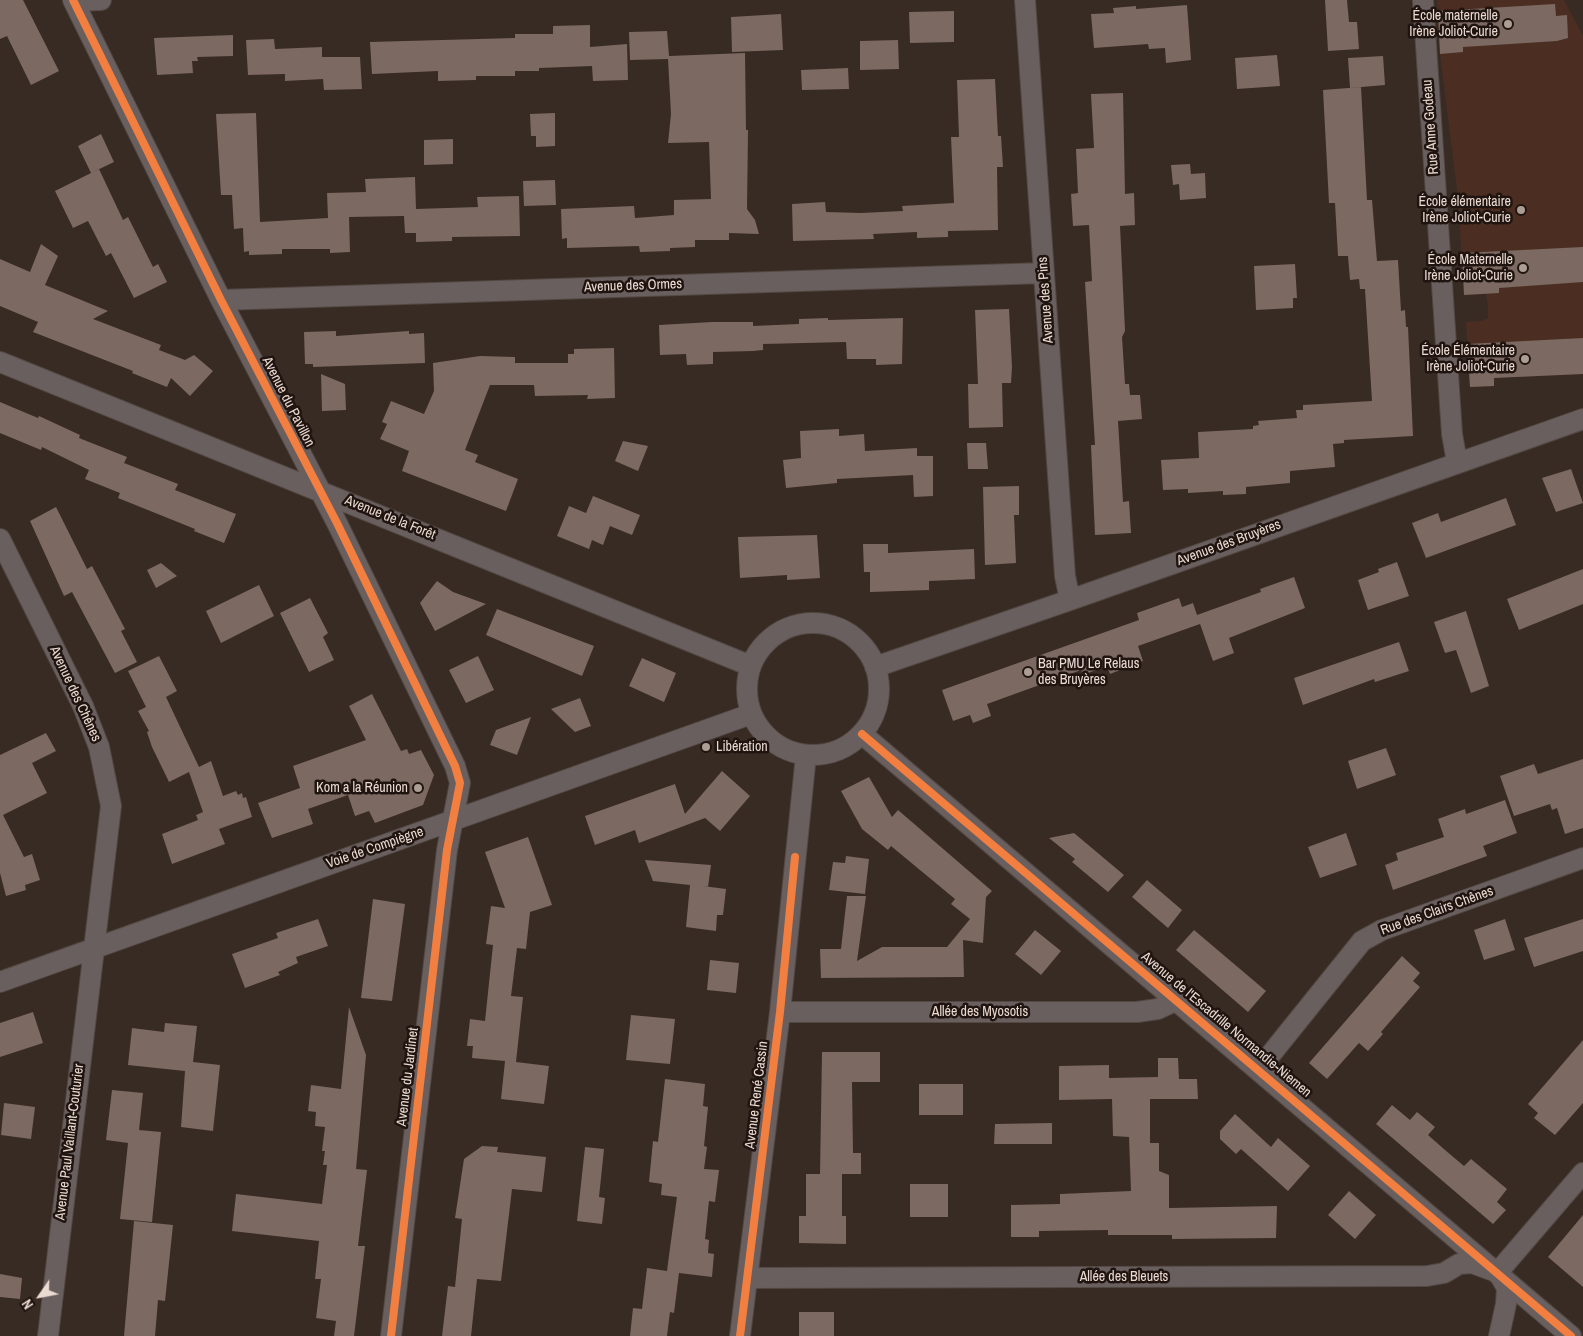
<!DOCTYPE html>
<meta charset="utf-8">
<style>
body{margin:0}
#map{position:relative;width:1583px;height:1336px;overflow:hidden;background:#382b24;font-family:"Archivo Narrow",sans-serif}
canvas{display:block}
.north{position:absolute;left:15px;top:1271px;width:50px;height:50px;-webkit-text-stroke:4px #1f140f;paint-order:stroke;rotate:237deg;font-size:14px;font-weight:700;line-height:20px;text-align:center;color:#eadad2}
.north::after{content:'';display:block;margin:auto;width:18px;height:22px;background:#eadad2;clip-path:polygon(50% 0,100% 100%,50% 72%,0 100%)}
</style>
<div id="map">
<canvas width="1583" height="1336"></canvas>
<div class="north">N</div>
</div>
<script>
const c = document.querySelector('canvas').getContext('2d');
c.lineJoin = 'round';
function paint(path, color) { c.fillStyle = color; c.fill(path, 'evenodd'); }
const poly = rows => new Path2D(rows.map(r => 'M' + r).join(''));
function trace(path, color, width, dash) { c.strokeStyle = color; c.lineWidth = width; c.lineCap = dash ? 'butt' : 'round'; c.setLineDash(dash || []); c.stroke(path); }
function drawText(font, color, halo, rows, align = 'center') {
  c.font = font + ' "Archivo Narrow",sans-serif'; c.lineWidth = 5; c.setLineDash([]); c.textBaseline = 'middle'; c.strokeStyle = halo; c.fillStyle = color; for (const [text, x, y, turn = 0] of rows) {
    c.save(); c.translate(x, y); c.rotate((+turn || 0) * Math.PI / 180); c.textAlign = isNaN(turn) ? turn : align; if (halo) c.strokeText(text, 0, 0); c.fillText(text, 0, 0); c.restore();
  }
}
const built = poly([
 [1437,0,1564,0,1583,36,1583,374,1494,378,1494,386,1470,387,1466,322,1481,321,1488,318,1488,307,1486,294,1464,295,1458,198,1440,54]
]);
const building = poly([
 [0,0,23,0,59,71,31,85,7,36,0,39],
 [1325,0,1347,0,1349,22,1357,22,1359,49,1328,51],
 [1555,4,1556,16,1567,15,1568,38,1557,41,1463,47,1463,52,1440,54,1438,11],
 [1187,5,1191,60,1166,63,1165,48,1149,49,1148,44,1094,48,1091,14,1114,13,1113,8,1136,6,1136,9],
 [954,11,954,42,910,43,909,12],
 [781,14,783,50,732,52,731,17],
 [590,25,590,47,627,44,628,80,593,81,592,66,539,68,539,71,515,71,515,76,476,76,476,80,438,81,438,71,372,74,370,42,515,38,515,34,553,34,553,26],
 [667,31,669,56,745,53,746,130,748,130,747,209,755,220,759,234,729,233,729,240,695,240,695,247,670,248,670,251,640,252,639,246,567,248,567,238,562,239,561,209,634,206,635,218,674,215,674,200,711,199,709,142,668,143,671,114,668,59,630,60,629,32],
 [233,35,233,56,197,57,198,61,192,61,193,73,157,75,154,38],
 [274,39,275,49,322,47,322,57,360,57,362,89,324,90,323,79,285,81,285,74,248,75,246,40],
 [898,40,899,69,860,70,860,41],
 [1277,55,1280,86,1237,89,1235,58],
 [1383,56,1385,85,1350,88,1348,58],
 [848,68,849,89,802,90,801,70],
 [995,79,998,136,1001,136,1003,167,997,167,998,230,948,231,948,237,917,238,917,232,873,234,874,239,793,241,792,204,825,202,826,212,861,213,903,211,902,206,954,203,951,137,959,137,957,80],
 [1361,87,1367,200,1372,200,1377,261,1398,260,1401,311,1405,310,1406,327,1408,327,1413,436,1344,440,1344,443,1333,444,1335,467,1290,471,1290,483,1246,487,1246,494,1223,495,1223,491,1188,493,1188,489,1163,490,1161,460,1199,458,1198,432,1253,429,1253,426,1259,425,1258,421,1297,418,1296,410,1303,410,1303,405,1372,401,1365,289,1360,289,1359,279,1350,280,1348,256,1338,256,1335,203,1329,203,1323,90],
 [1123,93,1125,194,1134,193,1135,225,1120,226,1125,331,1122,337,1125,384,1129,384,1130,395,1140,395,1142,419,1118,421,1123,502,1129,501,1131,533,1095,535,1091,445,1095,445,1085,282,1092,281,1089,225,1073,226,1071,194,1078,193,1076,149,1094,148,1091,94],
 [256,113,260,222,328,218,327,193,366,192,365,179,415,177,416,209,478,207,477,197,519,196,520,236,452,237,452,241,416,242,416,233,405,233,404,216,349,217,350,252,330,253,330,249,282,249,282,254,249,255,249,251,244,252,243,228,234,229,232,195,221,195,216,114],
 [555,113,555,146,536,147,536,136,531,136,530,114],
 [101,134,114,162,91,173,78,146],
 [453,139,453,164,424,165,424,140],
 [1190,164,1191,174,1205,173,1206,198,1180,200,1179,184,1173,185,1171,165],
 [99,169,123,220,128,217,153,267,158,264,167,282,134,298,111,253,106,256,88,221,73,228,55,191],
 [555,180,556,205,524,206,523,181],
 [41,244,58,256,45,285,108,311,93,319,161,345,159,350,185,360,194,355,213,371,190,396,171,378,167,387,132,373,133,371,33,332,38,322,0,306,0,259,30,272],
 [1583,247,1583,282,1499,288,1499,293,1464,295,1462,253],
 [1295,264,1297,298,1293,298,1293,308,1256,310,1254,266],
 [1009,309,1012,367,1011,383,1002,383,1003,427,969,428,968,384,978,384,975,310],
 [828,318,828,320,903,318,902,364,876,365,876,359,847,359,846,342,763,344,763,350,753,351,713,352,713,364,687,365,686,354,660,355,659,325,712,322,753,322,753,326,799,324,799,319],
 [336,331,336,336,409,331,409,334,424,333,425,363,313,367,313,364,305,364,304,332],
 [1583,338,1583,374,1494,378,1494,386,1470,387,1467,344],
 [614,348,615,398,587,399,588,395,535,396,534,385,490,385,465,450,478,455,475,462,518,479,506,511,402,471,409,451,380,439,387,424,382,422,391,401,424,414,434,391,433,363,480,356,515,357,515,363,568,363,568,354,574,354,574,349],
 [321,374,345,384,346,410,322,411],
 [0,402,38,418,39,416,80,435,79,438,127,457,124,463,178,484,175,490,236,514,224,543,194,531,195,529,118,498,120,493,85,479,89,470,42,447,41,450,0,433],
 [839,429,839,436,864,434,865,451,917,448,917,456,933,456,933,496,914,497,913,475,837,479,837,483,786,488,783,460,801,458,800,431],
 [623,441,648,446,638,471,615,461],
 [967,443,986,443,988,469,968,469],
 [1571,469,1583,503,1556,512,1542,478],
 [1019,486,1019,515,1014,515,1016,563,985,565,983,487],
 [593,496,640,515,632,535,610,526,603,545,592,540,589,549,557,536,569,506,586,513],
 [1506,498,1516,525,1426,558,1412,523,1438,513,1441,522],
 [56,507,87,569,92,566,125,629,121,631,137,662,115,673,72,592,64,596,30,521],
 [817,535,820,578,787,580,787,575,740,578,738,537],
 [863,544,888,544,888,553,974,549,975,579,929,581,929,590,870,592,870,572,864,572],
 [1397,562,1409,596,1368,610,1358,580,1379,572,1378,569],
 [161,563,177,576,156,588,147,570],
 [1583,569,1583,604,1519,630,1507,599],
 [1294,577,1305,608,1229,638,1234,653,1213,661,1199,621,1200,624,1138,646,1143,661,1110,674,1107,666,1083,675,1081,670,987,704,991,716,973,723,970,715,953,721,942,690,1139,620,1137,613,1179,598,1182,607,1193,603,1197,615,1261,592,1260,589],
 [437,581,453,592,486,604,435,631,420,603],
 [259,585,274,616,221,643,206,611],
 [310,598,328,633,323,637,334,660,309,672,280,613],
 [497,609,594,646,582,676,486,635],
 [1466,611,1489,686,1471,693,1456,650,1445,653,1434,622],
 [1399,642,1409,671,1375,682,1374,679,1303,705,1294,678],
 [159,656,177,691,166,697,199,767,211,761,223,796,236,791,238,795,242,793,243,798,246,797,252,817,219,829,225,844,172,864,162,834,198,820,196,815,203,812,189,772,169,782,152,747,147,732,149,731,138,711,146,707,128,671],
 [478,656,494,690,466,703,449,670],
 [642,658,676,673,664,702,629,686],
 [372,694,401,751,407,749,409,754,421,750,434,775,423,805,375,823,369,811,355,816,348,795,308,809,313,824,272,838,258,803,300,788,293,766,366,740,349,706],
 [580,698,591,726,575,732,551,709],
 [531,717,517,755,490,745,496,730],
 [46,733,56,751,32,763,47,793,3,815,24,857,32,854,40,880,25,885,26,890,6,896,0,873,0,755],
 [1386,748,1396,775,1357,789,1348,761],
 [1583,759,1583,828,1565,834,1557,808,1552,810,1550,804,1514,816,1500,776,1534,764,1538,774],
 [722,771,750,796,720,831,705,818,639,843,635,830,595,845,585,816,675,784,685,814],
 [869,777,892,817,898,810,992,891,986,897,983,943,963,940,964,977,821,978,820,949,841,949,847,896,866,896,857,961,882,947,947,947,970,919,951,904,955,899,891,846,888,850,862,829,841,791],
 [1505,800,1517,833,1483,846,1487,856,1393,890,1385,865,1398,860,1396,853,1444,837,1438,819,1465,809,1466,814],
 [1074,833,1124,875,1108,892,1072,862,1075,859,1049,838],
 [1346,833,1357,865,1320,878,1308,847],
 [528,837,552,905,530,912,526,949,517,948,511,996,523,997,516,1062,549,1066,544,1104,501,1099,505,1061,472,1058,473,1046,467,1046,470,1019,485,1021,493,945,486,944,491,906,505,908,485,852],
 [846,856,869,859,865,894,829,890,833,862,845,863],
 [645,860,711,865,708,887,703,886,726,889,723,915,717,915,716,931,686,927,690,885,653,881],
 [1147,880,1182,910,1168,928,1132,897],
 [373,899,405,904,392,1001,361,998],
 [318,919,328,946,296,957,298,963,278,972,280,975,245,988,232,954,278,938,276,933],
 [1505,919,1515,950,1484,960,1474,930],
 [1583,919,1583,951,1534,967,1524,938],
 [1035,930,1061,951,1041,975,1015,954],
 [1194,930,1266,991,1248,1012,1176,950],
 [1402,956,1420,973,1413,981,1420,987,1381,1032,1383,1034,1368,1051,1359,1043,1327,1079,1309,1063],
 [710,960,739,963,736,993,707,990],
 [349,1007,366,1055,356,1169,367,1170,358,1246,365,1246,354,1336,334,1336,336,1321,316,1318,321,1279,315,1279,319,1241,232,1231,236,1194,322,1204,327,1165,323,1165,325,1151,322,1151,325,1127,315,1126,316,1112,308,1111,311,1085,341,1089],
 [33,1012,43,1043,0,1057,0,1023],
 [631,1015,675,1019,670,1064,626,1060],
 [165,1023,197,1026,193,1062,220,1065,213,1131,181,1127,185,1071,128,1065,132,1028,164,1032],
 [1583,1040,1583,1103,1555,1135,1534,1118,1538,1113,1528,1104],
 [822,1052,880,1052,880,1082,852,1082,853,1153,861,1153,861,1174,842,1174,842,1216,846,1216,846,1244,799,1243,799,1216,806,1216,806,1174,820,1174],
 [1158,1058,1178,1058,1179,1079,1197,1079,1198,1099,1150,1099,1150,1143,1159,1143,1159,1171,1169,1175,1169,1208,1277,1206,1276,1238,1172,1239,1172,1235,1108,1235,1108,1230,1039,1231,1039,1237,1011,1237,1011,1205,1060,1204,1060,1194,1131,1191,1129,1137,1113,1136,1112,1099,1059,1100,1059,1066,1109,1065,1109,1078,1158,1077],
 [665,1079,705,1084,703,1106,708,1107,704,1146,707,1147,704,1169,719,1170,715,1202,709,1201,705,1239,709,1240,708,1253,714,1254,712,1277,679,1273,674,1313,670,1312,667,1336,630,1336,633,1308,642,1309,647,1268,667,1271,670,1248,677,1197,661,1195,662,1184,649,1182,653,1141,658,1142],
 [919,1084,963,1084,963,1115,919,1115],
 [112,1090,143,1093,139,1130,161,1132,152,1222,120,1219,128,1143,106,1140],
 [4,1103,35,1107,31,1139,1,1135],
 [1392,1105,1410,1120,1417,1112,1435,1127,1428,1135,1445,1150,1464,1166,1471,1159,1507,1189,1497,1202,1506,1210,1493,1224,1376,1124],
 [1235,1114,1271,1147,1278,1138,1310,1166,1288,1191,1241,1149,1236,1154,1220,1139,1220,1131],
 [1052,1123,1052,1144,994,1144,995,1124],
 [482,1146,498,1147,497,1152,546,1157,542,1192,512,1189,501,1281,477,1279,471,1336,442,1336,448,1286,455,1287,462,1219,455,1218,464,1159],
 [585,1147,604,1149,599,1197,605,1198,602,1224,577,1221],
 [910,1184,948,1184,948,1217,910,1217],
 [1349,1191,1376,1215,1355,1239,1328,1215],
 [1583,1215,1583,1287,1548,1257],
 [134,1221,173,1225,165,1301,158,1300,155,1336,124,1336],
 [0,1274,22,1278,20,1299,0,1297],
 [799,1312,834,1312,834,1336,799,1336]
]);
const street = poly([
 [73,0,221,300,337,523,455,766,460,783,447,850,391,1336],
 [1025,0,1065,576,1070,600],
 [1423,0,1452,434,1457,462],
 [74,1,101,0],
 [221,300,1044,273],
 [0,362,751,666],
 [0,539,83,706,99,747,111,806,48,1336],
 '747 689a66 66 0 1 1 132 0a66 66 0 1 1-132 0Z',
 [875,667,1070,600,1583,419],
 [862,734,1571,1336],
 [0,982,751,714],
 [780,1012,1137,1012,1158,1009,1177,1000],
 [1259,1069,1362,941,1382,930,1583,858],
 [1498,1272,1583,1173],
 [1499,1274,1507,1288,1506,1304,1499,1336],
 [747,1278,1427,1276,1444,1273,1459,1264,1472,1263,1491,1270],
 [740,1336,780,1012,806,755]
]);
const cycleway = poly([
 [73,0,221,300,337,523,455,766,460,783,447,850,391,1336],
 [862,734,1571,1336],
 [740,1336,780,1012,795,857]
]);
const markers = [
 [1508,24,5,"#ac9d95"],
 [1521,210,5,"#ac9d95"],
 [1523,268,5,"#ac9d95"],
 [1525,359,5,"#ac9d95"],
 [1028,672,5,"#ac9d95"],
 [706,747,5,"#ac9d95"],
 [418,788,5,"#ac9d95"]
];
const poiNames = [
 ["École maternelle",1498,16],
 ["Irène Joliot-Curie",1498,32],
 ["École élémentaire",1511,202],
 ["Irène Joliot-Curie",1511,218],
 ["École Maternelle",1513,260],
 ["Irène Joliot-Curie",1513,276],
 ["École Élémentaire",1515,351],
 ["Irène Joliot-Curie",1515,367],
 ["Bar PMU Le Relaus",1038,664,"left"],
 ["des Bruyères",1038,680,"left"],
 ["Libération",716,747,"left"],
 ["Kom a la Réunion",408,788]
];
const streetNames = [
 ["Rue Anne Godeau",1431,127,-94],
 ["Avenue des Ormes",633,286,-2],
 ["Avenue des Pins",1046,300,-94],
 ["Avenue du Pavillon",288,402,63],
 ["Avenue de la Forêt",390,518,22],
 ["Avenue des Bruyères",1229,543,-20],
 ["Avenue des Chênes",75,694,65],
 ["Voie de Compiègne",375,848,-19],
 ["Rue des Clairs Chênes",1437,911,-20],
 ["Allée des Myosotis",980,1012],
 ["Avenue de l'Escadrille Normandie-Niemen",1226,1025,40],
 ["Avenue du Jardinet",408,1077,-83],
 ["Avenue René Cassin",757,1095,-83],
 ["Avenue Paul Vaillant-Couturier",70,1142,-83],
 ["Allée des Bleuets",1124,1277]
];
paint(built, '#4b2e21');
paint(building, '#7b6962');
trace(street, '#534842', 22);
trace(street, '#695f5e', 20);
trace(cycleway, '#f27e40', 8);
for (const [x, y, r, color] of markers) { const dot = new Path2D(); dot.arc(x, y, r, 0, 2 * Math.PI); c.fillStyle = color; c.fill(dot); trace(dot, '#1f140f', 2); }
drawText('14px', '#eadad2', '#1f140f', poiNames, 'right');
drawText('14px', '#eadad2', '#1f140f', streetNames);
</script>
